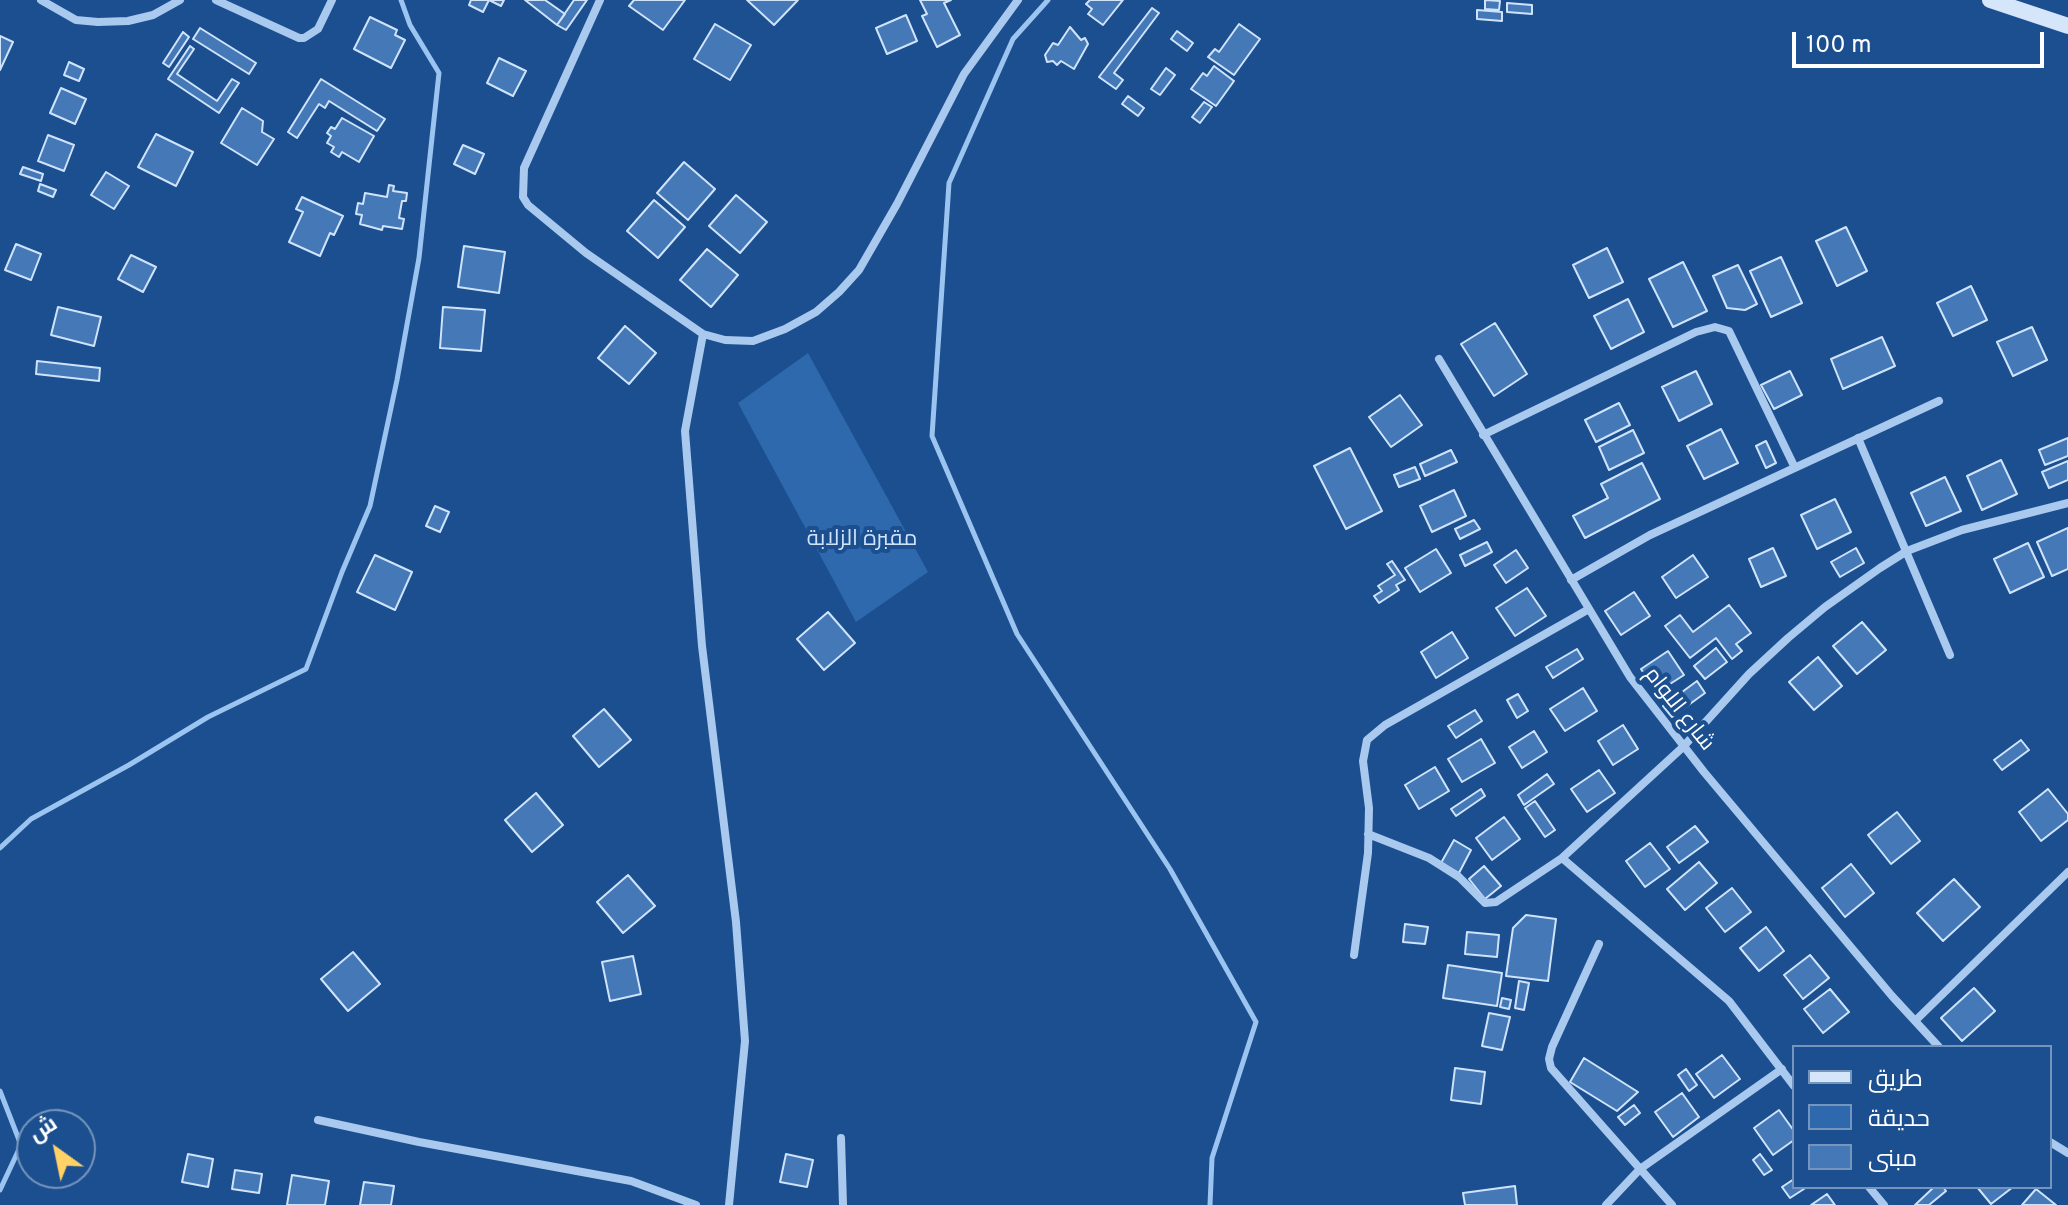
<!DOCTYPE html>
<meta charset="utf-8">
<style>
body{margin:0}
#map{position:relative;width:2068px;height:1205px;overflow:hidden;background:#1b4f8f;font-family:Overpass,Cairo,sans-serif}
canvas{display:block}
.legend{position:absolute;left:1792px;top:1045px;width:260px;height:144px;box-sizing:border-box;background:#1b4f8f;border:2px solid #7695bc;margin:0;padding:10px 14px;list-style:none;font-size:24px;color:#fff}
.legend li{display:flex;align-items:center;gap:16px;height:40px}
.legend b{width:40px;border:2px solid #7695bc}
.north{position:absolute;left:16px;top:1109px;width:80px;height:80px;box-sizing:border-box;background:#1b4f8f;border:2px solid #7695bc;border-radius:50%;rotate:327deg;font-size:22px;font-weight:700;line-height:32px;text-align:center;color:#fff}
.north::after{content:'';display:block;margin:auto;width:28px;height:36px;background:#ffd166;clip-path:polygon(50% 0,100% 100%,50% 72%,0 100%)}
.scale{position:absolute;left:1792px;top:32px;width:252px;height:36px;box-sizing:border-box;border:4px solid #fff;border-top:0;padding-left:10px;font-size:24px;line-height:28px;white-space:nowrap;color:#fff;-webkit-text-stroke:6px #1b4f8f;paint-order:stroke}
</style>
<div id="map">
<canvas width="2068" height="1205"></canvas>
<ul class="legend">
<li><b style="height:10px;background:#d6e6fa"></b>طريق</li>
<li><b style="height:22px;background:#2e69ad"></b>حديقة</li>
<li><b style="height:22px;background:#4478b7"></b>مبنى</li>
</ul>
<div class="north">ش</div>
<div class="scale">100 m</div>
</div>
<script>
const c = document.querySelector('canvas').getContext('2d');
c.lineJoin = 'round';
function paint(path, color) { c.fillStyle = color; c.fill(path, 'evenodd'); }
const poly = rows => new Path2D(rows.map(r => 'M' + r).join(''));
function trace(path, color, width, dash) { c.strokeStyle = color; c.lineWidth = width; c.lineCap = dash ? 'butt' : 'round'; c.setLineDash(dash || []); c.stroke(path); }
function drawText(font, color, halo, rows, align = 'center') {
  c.font = font + ' Overpass,Cairo,sans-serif'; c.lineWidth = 8; c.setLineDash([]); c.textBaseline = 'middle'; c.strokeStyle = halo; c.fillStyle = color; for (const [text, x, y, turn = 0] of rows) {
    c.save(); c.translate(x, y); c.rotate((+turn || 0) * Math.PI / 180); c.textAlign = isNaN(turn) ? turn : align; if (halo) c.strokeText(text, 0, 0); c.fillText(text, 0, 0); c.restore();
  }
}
const green = poly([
 [808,353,928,572,856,622,738,403]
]);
const stream = poly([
 [1048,0,1013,39,949,183,932,436,1017,634,1170,869,1256,1022,1212,1158,1210,1205],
 [0,848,31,819,129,765,208,717,306,669,342,572,370,506,397,380,419,258,439,73,410,25,401,0],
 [0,1091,21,1145,0,1190]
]);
const building = poly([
 [471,0,504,0,501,6,489,0,483,12,469,5,471,0],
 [525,0,545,0,565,14,557,25,525,0],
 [574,0,587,0,566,30,557,25,574,0],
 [634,0,685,0,663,30,629,6,634,0],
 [747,0,798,0,774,25,747,0],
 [920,0,951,0,944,3,960,35,937,47,922,16,927,14,920,0],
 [1090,0,1123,0,1103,25,1088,14,1092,9,1086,4,1090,0],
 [1485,0,1500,1,1499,10,1485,9,1485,0],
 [1507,3,1532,5,1532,14,1507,12,1507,3],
 [1152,8,1159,13,1114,73,1123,80,1116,89,1099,77,1152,8],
 [1477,10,1502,12,1502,21,1477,19,1477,10],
 [906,15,917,41,887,54,876,28,906,15],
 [370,17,397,30,395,35,405,40,391,68,354,49,370,17],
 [715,24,751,45,730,80,694,59,715,24],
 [1239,24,1260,39,1234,75,1208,57,1215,49,1219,52,1239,24],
 [1070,27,1081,40,1085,38,1088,44,1074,69,1061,61,1057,65,1053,61,1047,62,1045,55,1053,43,1058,45,1070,27],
 [200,28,256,63,249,74,193,39,200,28],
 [1177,31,1193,43,1187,51,1171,39,1177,31],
 [183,32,189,37,169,67,163,63,183,32],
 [0,36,13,42,0,70,0,36],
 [190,46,194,49,177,74,217,101,232,79,239,83,219,113,168,79,190,46],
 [499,58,526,71,513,96,487,83,499,58],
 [69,62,84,69,79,81,64,75,69,62],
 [1214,66,1234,81,1216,106,1191,89,1203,73,1207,76,1214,66],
 [1166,68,1175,75,1160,95,1151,89,1166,68],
 [321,79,385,119,377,131,329,101,325,108,319,104,297,138,288,132,321,79],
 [61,88,86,99,75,124,50,113,61,88],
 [1128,96,1144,108,1138,116,1122,104,1128,96],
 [1204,102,1212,107,1200,123,1192,117,1204,102],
 [242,108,263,121,262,132,274,139,257,165,221,143,242,108],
 [342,118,374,136,359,162,342,152,339,157,331,152,334,147,327,143,331,136,327,133,331,127,335,129,342,118],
 [156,134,193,152,176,186,138,167,156,134],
 [48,135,74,145,64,171,38,161,48,135],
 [463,145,484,154,475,174,454,164,463,145],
 [684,162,715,189,688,220,657,193,684,162],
 [23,167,43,174,41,181,20,174,23,167],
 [106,172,129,186,114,209,91,195,106,172],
 [40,184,56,190,53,197,38,191,40,184],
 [389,185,394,186,393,191,407,193,406,201,402,201,399,218,404,219,402,229,383,226,382,230,360,224,362,215,356,214,358,203,363,204,365,193,387,197,389,185],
 [736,195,767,222,740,253,709,226,736,195],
 [302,197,343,216,334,235,330,233,320,256,289,242,303,212,296,209,302,197],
 [654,200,685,227,658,258,627,231,654,200],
 [1846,227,1867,271,1837,286,1816,241,1846,227],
 [16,244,41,254,31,280,5,270,16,244],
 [464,246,505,252,499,293,458,287,464,246],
 [1607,248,1623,282,1589,298,1573,265,1607,248],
 [707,249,738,275,711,307,680,280,707,249],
 [131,255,156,267,143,292,118,279,131,255],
 [1781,257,1802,303,1771,317,1750,271,1781,257],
 [1683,262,1707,311,1673,327,1649,279,1683,262],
 [1738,265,1757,304,1745,310,1727,308,1713,276,1738,265],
 [1971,286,1987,320,1953,336,1937,303,1971,286],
 [1628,299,1644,332,1611,349,1594,316,1628,299],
 [58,307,101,317,94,346,51,335,58,307],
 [443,307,485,310,481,351,440,348,443,307],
 [1495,323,1527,374,1494,396,1461,344,1495,323],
 [625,326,656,353,629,384,598,358,625,326],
 [2032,327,2047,360,2013,376,1997,342,2032,327],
 [1882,337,1895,366,1843,389,1831,359,1882,337],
 [37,361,100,368,99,381,36,374,37,361],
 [1696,371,1712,404,1679,421,1662,387,1696,371],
 [1790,371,1802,395,1774,409,1761,385,1790,371],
 [1400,395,1422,425,1391,447,1369,417,1400,395],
 [1619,403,1630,425,1596,442,1585,420,1619,403],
 [1721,429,1738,463,1704,479,1687,446,1721,429],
 [1633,430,1644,453,1609,470,1599,447,1633,430],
 [2068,438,2068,456,2045,465,2039,450,2068,438],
 [1766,441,1776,463,1766,468,1756,446,1766,441],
 [1350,448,1382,511,1346,529,1314,466,1350,448],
 [1451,450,1457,462,1425,476,1420,464,1451,450],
 [2001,460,2017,494,1982,510,1967,476,2001,460],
 [2068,461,2068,480,2049,488,2042,472,2068,461],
 [1642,463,1660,499,1585,538,1573,516,1608,498,1601,484,1642,463],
 [1415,467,1420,479,1399,487,1394,475,1415,467],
 [1945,477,1961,511,1926,526,1911,493,1945,477],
 [1454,490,1466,516,1432,532,1420,506,1454,490],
 [1835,499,1851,532,1817,549,1801,515,1835,499],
 [435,506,449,512,440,532,426,526,435,506],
 [1474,520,1480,529,1460,539,1455,529,1474,520],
 [2068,528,2068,569,2052,576,2037,542,2068,528],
 [1487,542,1492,552,1465,566,1460,555,1487,542],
 [2028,543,2044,577,2010,593,1994,559,2028,543],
 [1773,548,1786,576,1761,587,1749,559,1773,548],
 [1856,548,1864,563,1840,577,1831,562,1856,548],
 [1436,549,1451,573,1420,592,1405,568,1436,549],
 [1516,550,1528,568,1506,583,1494,565,1516,550],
 [375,555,412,572,395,610,357,592,375,555],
 [1693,555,1708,577,1676,598,1662,577,1693,555],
 [1392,561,1405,580,1396,585,1399,590,1379,603,1374,596,1382,591,1378,586,1395,575,1387,564,1392,561],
 [1527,588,1546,616,1515,636,1496,608,1527,588],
 [1634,592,1650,616,1621,635,1605,611,1634,592],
 [1729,605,1751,633,1736,644,1742,651,1732,659,1716,638,1690,658,1665,626,1680,615,1693,632,1729,605],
 [828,612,855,643,824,670,797,639,828,612],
 [1862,622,1886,650,1857,674,1833,646,1862,622],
 [1452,632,1468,658,1436,678,1421,652,1452,632],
 [1716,648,1727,662,1705,679,1694,666,1716,648],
 [1577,649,1583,659,1553,678,1546,667,1577,649],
 [1668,651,1684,675,1656,693,1641,669,1668,651],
 [1818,657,1842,686,1814,710,1789,682,1818,657],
 [1697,681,1705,693,1672,717,1663,706,1697,681],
 [1583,688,1597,711,1565,731,1550,709,1583,688],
 [1518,694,1528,711,1517,718,1507,700,1518,694],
 [604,709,631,740,599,767,573,736,604,709],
 [1475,710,1482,721,1456,738,1448,726,1475,710],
 [1623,725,1638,749,1613,765,1598,741,1623,725],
 [1534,731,1547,752,1522,768,1509,747,1534,731],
 [1481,739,1495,763,1462,782,1448,759,1481,739],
 [2021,740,2029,750,2002,770,1994,760,2021,740],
 [1435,767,1449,791,1419,809,1405,785,1435,767],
 [1599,770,1615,793,1587,812,1571,789,1599,770],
 [1547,774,1554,784,1524,805,1518,795,1547,774],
 [1481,789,1485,796,1456,816,1451,809,1481,789],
 [2048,789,2068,814,2068,820,2041,841,2019,812,2048,789],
 [536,793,563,825,532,852,505,820,536,793],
 [1535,801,1555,830,1545,837,1525,808,1535,801],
 [1897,812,1920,841,1891,864,1868,835,1897,812],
 [1504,817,1520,839,1492,860,1476,838,1504,817],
 [1695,826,1708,842,1679,863,1667,847,1695,826],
 [1454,840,1471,850,1459,873,1441,863,1454,840],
 [1650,843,1670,869,1645,887,1626,861,1650,843],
 [1699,862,1717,883,1685,910,1667,889,1699,862],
 [1851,864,1874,893,1845,917,1822,888,1851,864],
 [1484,866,1501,886,1485,899,1469,879,1484,866],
 [628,875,655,906,623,933,597,902,628,875],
 [1954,879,1980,907,1943,941,1917,913,1954,879],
 [1732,888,1751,912,1725,932,1706,908,1732,888],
 [1526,915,1556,919,1548,981,1506,976,1513,928,1526,915],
 [1405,924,1428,927,1425,944,1403,942,1405,924],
 [1766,927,1784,951,1759,971,1740,948,1766,927],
 [1467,932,1499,935,1497,957,1465,954,1467,932],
 [353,952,380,984,348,1011,321,979,353,952],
 [1810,955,1829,978,1803,999,1784,975,1810,955],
 [633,956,641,994,610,1001,602,962,633,956],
 [1448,965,1502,973,1497,1006,1443,998,1448,965],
 [1519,981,1529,983,1524,1010,1515,1008,1519,981],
 [1974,988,1995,1011,1962,1041,1941,1018,1974,988],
 [1830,989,1849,1012,1823,1033,1804,1009,1830,989],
 [1502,998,1511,1000,1509,1009,1500,1007,1502,998],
 [1489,1013,1510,1017,1502,1050,1482,1046,1489,1013],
 [1722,1055,1740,1079,1714,1098,1696,1074,1722,1055],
 [1584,1058,1638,1092,1617,1111,1570,1082,1584,1058],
 [1455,1068,1485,1072,1481,1104,1451,1100,1455,1068],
 [1686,1069,1697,1085,1689,1091,1678,1075,1686,1069],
 [1682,1093,1699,1117,1673,1137,1655,1112,1682,1093],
 [1634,1105,1640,1113,1625,1125,1618,1117,1634,1105],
 [1779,1110,1794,1131,1794,1140,1773,1155,1754,1128,1779,1110],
 [188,1154,213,1159,208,1187,182,1182,188,1154],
 [786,1154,813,1160,807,1187,780,1182,786,1154],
 [1760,1154,1772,1170,1764,1175,1753,1160,1760,1154],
 [235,1170,262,1174,259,1193,232,1189,235,1170],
 [292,1175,329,1181,325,1205,287,1205,292,1175],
 [1794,1179,1794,1187,1807,1187,1790,1198,1782,1187,1794,1179],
 [364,1182,394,1186,391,1205,360,1205,364,1182],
 [1515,1186,1517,1205,1465,1205,1463,1193,1515,1186],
 [1934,1187,1943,1187,1946,1191,1929,1205,1915,1205,1934,1187],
 [1977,1187,2013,1187,1991,1204,1977,1187],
 [2036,1189,2056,1205,2022,1205,2036,1189],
 [1827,1194,1835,1205,1811,1205,1827,1194]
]);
const street = poly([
 [41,0,76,20,98,22,128,21,153,15,180,0],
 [216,0,299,38,304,38,318,29,332,0],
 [600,0,524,168,523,197,528,205,586,253,703,334,725,340,753,341,785,329,816,312,839,292,859,270,897,204,964,74,1018,0],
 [703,334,685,431,702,646,736,922,745,1041,729,1205],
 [1439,359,1630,677,1704,772,1892,996,1939,1047],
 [1483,435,1696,332,1715,327,1729,331,1795,468],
 [1858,438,1950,655],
 [1571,580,1650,535,1939,401],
 [1368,834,1429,858,1459,877,1485,903,1496,902,1562,858,1683,747,1749,674,1788,638,1825,607,1880,568,1907,551,1962,530,2068,503],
 [1562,858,1729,1001,1794,1086],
 [1599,944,1552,1047,1549,1059,1551,1068,1672,1205],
 [1354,955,1368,853,1369,808,1363,761,1367,740,1385,725,1589,609],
 [1915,1021,2068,872],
 [318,1120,419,1142,631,1181,696,1205],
 [841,1138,843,1205],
 [2050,1142,2068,1153],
 [1869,1187,1884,1205],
 [1606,1205,1640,1169,1782,1069]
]);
const secondary = poly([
 [1990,0,2068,26]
]);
const parkNames = [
 ["مقبرة الزلابة",862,541]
];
const streetNames = [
 ["شارع اللوام",1678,710,52]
];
paint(green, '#2e69ad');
trace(stream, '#9cc4f0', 5);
paint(building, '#4478b7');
trace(building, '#cfe3fa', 2);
trace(street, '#a9c9ee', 8);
trace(secondary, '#d6e6fa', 16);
drawText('22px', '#cfe3fa', '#1b4f8f', parkNames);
drawText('22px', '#fff', '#1b4f8f', streetNames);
</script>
